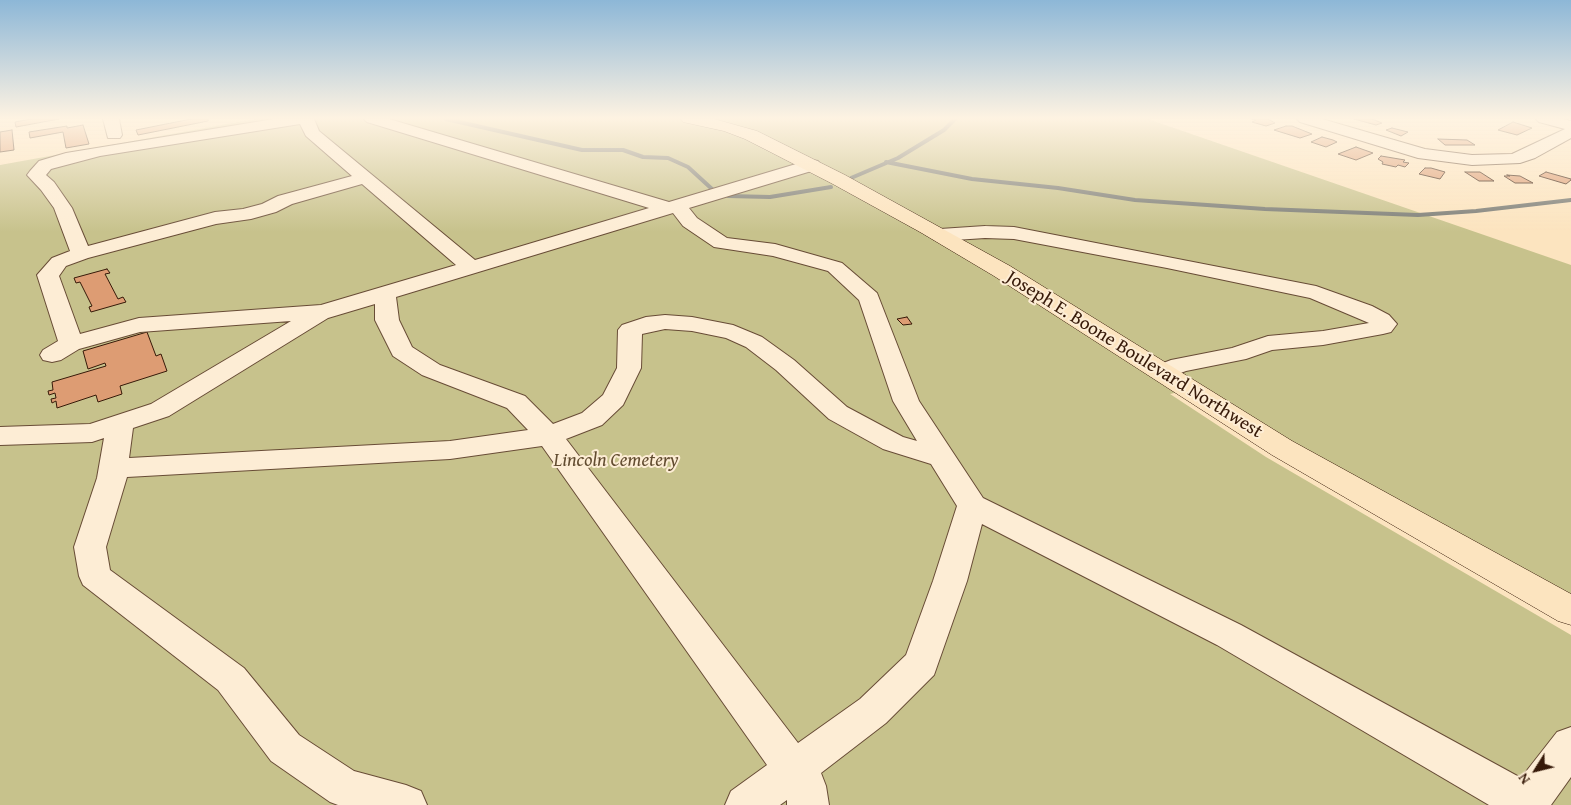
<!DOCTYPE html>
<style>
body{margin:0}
#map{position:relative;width:1571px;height:805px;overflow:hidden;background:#fce4bf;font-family:"Gentium Book Plus",serif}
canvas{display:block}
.north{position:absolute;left:1511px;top:745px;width:50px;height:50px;-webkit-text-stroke:4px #fdedd5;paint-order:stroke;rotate:234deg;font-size:14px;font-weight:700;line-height:20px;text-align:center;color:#371a09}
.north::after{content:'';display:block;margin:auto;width:18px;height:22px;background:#371a09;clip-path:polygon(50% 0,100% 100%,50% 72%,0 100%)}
</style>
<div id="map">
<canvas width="1571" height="805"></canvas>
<div class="north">N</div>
</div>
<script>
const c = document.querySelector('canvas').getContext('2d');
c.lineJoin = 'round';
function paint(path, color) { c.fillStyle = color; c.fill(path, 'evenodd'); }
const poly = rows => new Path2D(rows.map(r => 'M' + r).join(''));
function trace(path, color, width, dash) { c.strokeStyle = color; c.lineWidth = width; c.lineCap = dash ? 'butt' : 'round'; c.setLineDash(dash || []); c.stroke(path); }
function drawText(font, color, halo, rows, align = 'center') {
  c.font = font + ' "Gentium Book Plus",serif'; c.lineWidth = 4; c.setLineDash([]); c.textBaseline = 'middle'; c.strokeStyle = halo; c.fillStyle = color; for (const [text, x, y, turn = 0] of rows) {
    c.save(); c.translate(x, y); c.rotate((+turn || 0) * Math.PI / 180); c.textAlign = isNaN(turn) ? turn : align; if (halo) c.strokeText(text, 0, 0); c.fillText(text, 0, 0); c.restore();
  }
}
const green = poly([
 [255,119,1148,119,1571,265,1571,600,1289,443,1201,387,1170,394,1266,457,1571,635,1571,805,0,805,0,165]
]);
const stream = poly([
 [446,119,582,150,623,150,643,157,668,158,688,167,712,189],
 [886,162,972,179,1058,188,1135,200,1265,209,1418,215,1476,211,1571,200],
 [851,178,898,158,944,130,955,119],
 [728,196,770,197,831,187]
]);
const building = poly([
 [31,119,59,119,16,127,15,122,31,119],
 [191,119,208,119,208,121,138,135,136,130,191,119],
 [1252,119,1268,119,1275,123,1266,126,1252,122,1256,120,1252,119],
 [1354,119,1372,119,1382,123,1376,125,1354,119],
 [1513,122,1532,128,1517,135,1498,130,1513,122],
 [83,125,89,144,66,148,63,132,30,138,29,132,67,126,67,128,83,125],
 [1286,126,1292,126,1312,134,1300,138,1274,130,1286,126],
 [1392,128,1408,132,1401,136,1386,130,1392,128],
 [12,130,14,150,0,152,0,132,12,130],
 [1322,137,1333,140,1337,142,1326,147,1311,142,1322,137],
 [1438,139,1467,140,1475,145,1445,145,1438,139],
 [1356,147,1373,153,1356,160,1338,154,1356,147],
 [1381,156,1405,160,1403,162,1409,163,1405,167,1398,165,1396,167,1382,164,1383,162,1378,159,1381,156],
 [1425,168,1431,168,1445,172,1440,179,1419,174,1425,168],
 [1465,172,1480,172,1494,181,1479,181,1465,172],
 [1546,172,1571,179,1571,180,1566,184,1539,176,1546,172],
 [1507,175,1520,176,1533,183,1515,183,1504,176,1510,176,1507,175],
 [107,269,110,273,105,274,118,299,123,297,126,302,91,312,89,307,92,306,80,282,76,283,74,278,107,269],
 [907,317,912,324,903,325,897,319,907,317],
 [147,332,156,356,161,354,167,371,120,386,122,394,98,402,96,395,57,408,56,401,52,403,51,399,56,398,55,393,49,395,48,391,53,390,52,382,106,366,105,363,88,369,83,351,147,332]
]);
const minor = poly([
 [103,119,119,119,122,135,120,138,108,138,103,119],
 [274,119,314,119,319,131,475,260,649,208,367,122,364,119,389,119,669,202,806,161,812,160,818,161,821,165,818,169,689,208,697,218,727,238,775,244,842,263,877,293,919,401,983,498,1241,625,1521,778,1557,732,1571,727,1571,777,1551,805,1489,805,1217,645,982,524,967,581,934,675,886,723,821,773,826,786,829,805,787,805,787,800,780,805,725,805,731,791,767,765,542,446,450,459,127,477,106,547,110,570,244,668,299,735,354,771,406,785,421,791,427,805,338,805,330,802,271,761,218,690,83,585,79,576,74,547,97,478,104,438,92,442,0,445,0,427,90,424,151,404,291,321,140,332,79,349,61,360,52,362,43,360,40,355,43,350,58,341,37,275,52,258,70,251,54,208,41,190,27,175,30,171,39,161,66,153,274,119],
 [300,124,306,136,352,176,278,196,262,204,243,209,215,212,88,246,72,208,54,182,46,175,51,169,100,156,300,124],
 [362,184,456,265,321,305,139,318,80,334,59,276,66,266,88,258,216,224,251,219,276,212,292,204,362,184],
 [673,213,683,226,714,247,773,256,828,271,859,300,893,401,917,441,903,437,847,407,794,360,762,337,733,325,692,317,665,315,646,317,622,325,618,330,617,368,603,395,582,413,553,424,525,396,440,365,412,347,399,320,396,297,673,213],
 [375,304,375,320,393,356,422,375,507,408,528,430,450,441,129,458,133,428,169,416,328,318,375,304],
 [665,329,692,331,726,338,746,347,776,370,829,419,883,449,931,464,957,506,933,581,906,655,860,699,798,743,566,439,602,425,623,405,641,368,642,334,665,329],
 [1297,119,1322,119,1425,149,1472,155,1512,154,1565,129,1539,122,1536,119,1563,119,1571,121,1571,138,1535,158,1520,163,1472,165,1418,158,1300,122,1297,119],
 [985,226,1014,227,1316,286,1372,306,1389,315,1397,324,1391,332,1383,334,1323,345,1272,350,1246,359,1186,371,1162,380,1153,377,1149,372,1153,367,1171,360,1232,348,1268,336,1323,331,1369,323,1310,298,1167,268,1014,239,985,238,940,241,933,239,930,235,933,231,940,229,985,226]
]);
const major = poly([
 [681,119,714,119,757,131,845,175,1010,266,1292,441,1571,594,1571,625,1558,621,1272,455,994,276,920,232,831,183,745,139,724,131,683,122,681,119]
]);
const streetNames = [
 ["Joseph E. Boone Boulevard Northwest",1134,355,32]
];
const parkNames = [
 ["Lincoln Cemetery",616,461]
];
paint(green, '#c7c28c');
trace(stream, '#797b75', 4);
paint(building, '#dd9c73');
trace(building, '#371a09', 1);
trace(minor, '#684c36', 2);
trace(major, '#371a09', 1);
paint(minor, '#fdedd5');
paint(major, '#fce4bf');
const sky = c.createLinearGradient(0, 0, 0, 232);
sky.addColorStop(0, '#8db7d7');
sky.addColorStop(0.51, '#fef3e2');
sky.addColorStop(1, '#fef3e200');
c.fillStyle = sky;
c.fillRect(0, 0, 1571, 232);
drawText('19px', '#371a09', '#fdedd5', streetNames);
drawText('italic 19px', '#624c30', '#fdedd5', parkNames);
</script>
